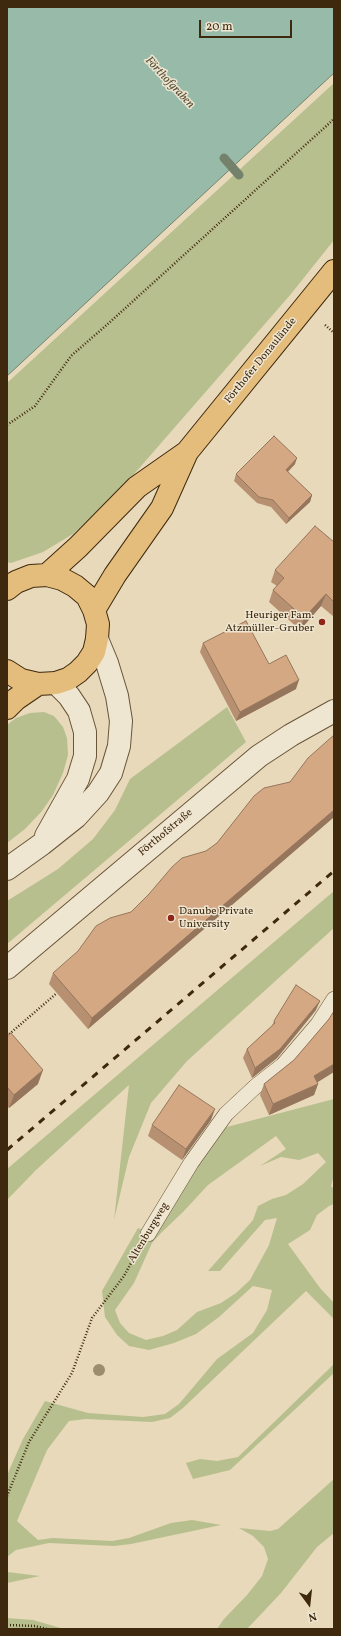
<!DOCTYPE html>
<meta charset="utf-8">
<style>
body{margin:0}
#map{position:relative;width:341px;height:1636px;overflow:hidden;background:#e7d9b9;font-family:Vollkorn,serif}
canvas{display:block}
.frame{position:absolute;inset:0;border:8px solid #3f290e;pointer-events:none}
.north{position:absolute;left:289px;top:1584px;width:40px;height:40px;-webkit-text-stroke:3px #efe6d2;paint-order:stroke;rotate:165deg;font-size:11px;font-weight:700;line-height:16px;text-align:center;color:#3f290e}
.north::after{content:'';display:block;margin:auto;width:14px;height:18px;background:#3f290e;clip-path:polygon(50% 0,100% 100%,50% 72%,0 100%)}
.scale{position:absolute;left:199px;top:20px;width:93px;height:18px;box-sizing:border-box;border:2px solid #3f290e;border-top:0;padding-left:5px;font-size:12px;line-height:14px;white-space:nowrap;color:#3f290e;-webkit-text-stroke:3px #efe6d2;paint-order:stroke}
</style>
<div id="map">
<canvas width="341" height="1636"></canvas>
<div class="frame"></div>
<div class="north">N</div>
<div class="scale">20 m</div>
</div>
<script>
const c = document.querySelector('canvas').getContext('2d');
c.lineJoin = 'round';
function paint(path, color) { c.fillStyle = color; c.fill(path, 'evenodd'); }
const poly = rows => new Path2D(rows.map(r => 'M' + r).join(''));
function trace(path, color, width, dash) { c.strokeStyle = color; c.lineWidth = width; c.lineCap = dash ? 'butt' : 'round'; c.setLineDash(dash || []); c.stroke(path); }
function drawText(font, color, halo, rows, align = 'center') {
  c.font = font + ' Vollkorn,serif'; c.lineWidth = 3; c.setLineDash([]); c.textBaseline = 'middle'; c.strokeStyle = halo; c.fillStyle = color; for (const [text, x, y, turn = 0] of rows) {
    c.save(); c.translate(x, y); c.rotate((+turn || 0) * Math.PI / 180); c.textAlign = isNaN(turn) ? turn : align; if (halo) c.strokeText(text, 0, 0); c.fillText(text, 0, 0); c.restore();
  }
}
const green = poly([
 [334,83,334,240,291,294,128,481,73,534,43,552,11,563,7,562,7,383],
 [227,707,246,742,7,944,7,901,58,869,93,839,115,810,130,779],
 [44,712,54,716,63,727,67,738,68,755,63,773,53,795,42,811,25,829,7,843,7,725,16,718,30,713],
 [334,891,334,928,187,1061,151,1103,129,1157,114,1220,129,1085,36,1170,7,1200,7,1169],
 [334,1099,334,1175,331,1186,334,1189,334,1204,329,1206,317,1215,310,1230,288,1244,320,1288,334,1303,334,1319,306,1291,183,1408,170,1418,152,1422,86,1419,69,1421,47,1450,17,1521,38,1540,53,1538,112,1541,129,1538,171,1523,192,1520,221,1525,131,1544,114,1546,49,1543,16,1550,7,1557,7,1475,23,1439,45,1401,88,1413,143,1417,165,1414,179,1404,217,1359,253,1333,267,1310,272,1290,253,1286,219,1317,196,1334,174,1343,149,1350,129,1346,117,1335,105,1317,102,1291,138,1228,152,1234,223,1128],
 [276,1136,286,1149,260,1166,281,1157,299,1160,318,1153,326,1162,303,1184,286,1195,272,1199,258,1206,253,1220,208,1271,220,1271,265,1220,277,1218,269,1245,250,1280,236,1293,221,1303,197,1312,177,1330,163,1336,146,1340,129,1333,120,1323,115,1310,134,1283,152,1243,161,1233,183,1212,208,1185],
 [334,1364,334,1373,230,1470,193,1479,186,1463,200,1459,217,1461,238,1457],
 [334,1479,334,1533,317,1547,281,1593,247,1629,217,1629,224,1619,247,1595,262,1576,268,1559,264,1547,253,1536,239,1528,270,1531,278,1529],
 [7,1572,40,1576,7,1583],
 [7,1618,33,1620,64,1629,7,1629]
]);
const water = poly([
 [7,7,334,7,334,73,7,376,7,7]
]);
const stream = poly([
 [224,158,239,175]
]);
const path = poly([
 [325,325,334,333],
 [7,425,35,406,71,356,110,322,334,119],
 [7,1036,57,993],
 [7,1496,29,1442,72,1373,92,1318,124,1276,136,1254],
 [7,1625,35,1626,47,1629]
]);
const lane = poly([
 [148,1234,191,1163,226,1114,256,1086,283,1065,318,1024,334,999]
]);
const street = poly([
 [46,836,78,779,85,756,85,732,79,711,69,696,56,683],
 [7,869,42,844,76,817,98,793,111,773,119,746,121,721,117,696,107,663,97,639],
 [7,968,259,756,291,735,334,711]
]);
const primary = poly([
 [47,575,78,547,137,487,187,452],
 [7,589,16,582,31,576,47,575,62,579,75,586,87,596,94,610,98,624,97,639,94,652,87,663,78,672,68,679,56,683,38,684,21,680,7,671],
 [94,610,115,575,162,508,187,452,334,271],
 [7,708,16,699,38,684]
]);
const rail = poly([
 [7,1150,334,871]
]);
const trees = [
 [99,1370]
];
const wall = poly([
 [295,464,288,472,312,495,310,502,286,524,271,507,257,503,234,481,236,474],
 [334,542,334,617,321,606,300,630,269,602,273,590,277,586,271,582,275,570],
 [203,643,269,664,296,689,236,721,200,652],
 [334,735,334,817,88,1029,49,984,53,973,131,912,206,851,217,843,290,782],
 [316,1010,277,1058,252,1078,243,1058,247,1049,272,1026,274,1021],
 [329,1019,317,1083,318,1084,314,1095,269,1115,260,1095,264,1084,294,1060],
 [7,1036,38,1084,9,1108,7,1106],
 [211,1120,182,1160,148,1136,152,1125]
]);
const shadedWall = poly([
 [297,458,295,464,283,476,286,470],
 [312,495,310,502,286,524,289,518],
 [326,594,321,606,300,630,304,618],
 [299,680,296,689,236,721,240,712],
 [334,810,334,817,88,1029,92,1018],
 [320,1001,316,1010,277,1058,252,1078,255,1068],
 [334,1064,334,1072,310,1087,314,1076],
 [43,1070,38,1084,9,1108,14,1095],
 [318,1084,314,1095,269,1115,273,1104],
 [215,1109,211,1120,182,1160,186,1149]
]);
const building = poly([
 [274,436,297,458,286,470,312,495,289,518,273,500,259,497,236,474,274,436],
 [315,526,334,542,334,602,326,594,304,618,273,590,284,578,275,570,315,526],
 [246,621,269,664,286,655,299,680,240,712,203,643,246,621],
 [334,735,334,810,92,1018,53,973,78,951,96,926,110,918,131,912,149,894,172,867,182,858,206,851,217,843,254,796,264,788,290,782,308,758,334,735],
 [296,985,320,1001,280,1049,255,1068,247,1049,275,1023,274,1021,296,985],
 [334,1011,334,1064,314,1076,318,1084,273,1104,264,1084,294,1060,329,1019,334,1011],
 [11,1033,43,1070,14,1095,7,1087,7,1036,11,1033],
 [179,1085,215,1109,186,1149,152,1125,179,1085]
]);
const markers = [
 [322,622,4,"#8f2418"],
 [171,918,4,"#8f2418"]
];
const streetNames = [
 ["Förthofer Donaulände",261,361,-51],
 ["Förthofstraße",166,833,-40],
 ["Altenburgweg",149,1233,-59]
];
const poiNames = [
 ["Heuriger Fam.",314,616],
 ["Atzmüller-Gruber",314,629],
 ["Danube Private",179,912,"left"],
 ["University",179,925,"left"]
];
const waterNames = [
 ["Förthofgraben",169,83,47]
];
paint(green, '#b8bf8e');
paint(water, '#98bba9');
trace(water, '#74816b', 1);
trace(stream, '#74816b', 9);
trace(lane, '#695539', 16);
trace(street, '#695539', 24);
trace(primary, '#3f290e', 24);
trace(path, '#3f290e', 2.5, [1, 2]);
trace(lane, '#efe6d2', 15);
trace(street, '#efe6d2', 22);
trace(primary, '#e4bc7c', 22);
trace(rail, '#3f290e', 3, [7, 7]);
c.fillStyle = '#9b8d6d';
for (const [x, y] of trees) { c.beginPath(); c.arc(x, y, 6, 0, 2 * Math.PI); c.fill(); }
paint(wall, '#b79072');
paint(shadedWall, '#95765c');
paint(building, '#d5a884');
trace(building, '#95765c', 1);
for (const [x, y, r, color] of markers) { const dot = new Path2D(); dot.arc(x, y, r, 0, 2 * Math.PI); c.fillStyle = color; c.fill(dot); trace(dot, '#efe6d2', 1.5); }
drawText('11px', '#3f290e', '#efe6d2', streetNames);
drawText('11px', '#3f290e', '#efe6d2', poiNames, 'right');
drawText('italic 12px', '#554e35', '#efe6d2', waterNames);
</script>
